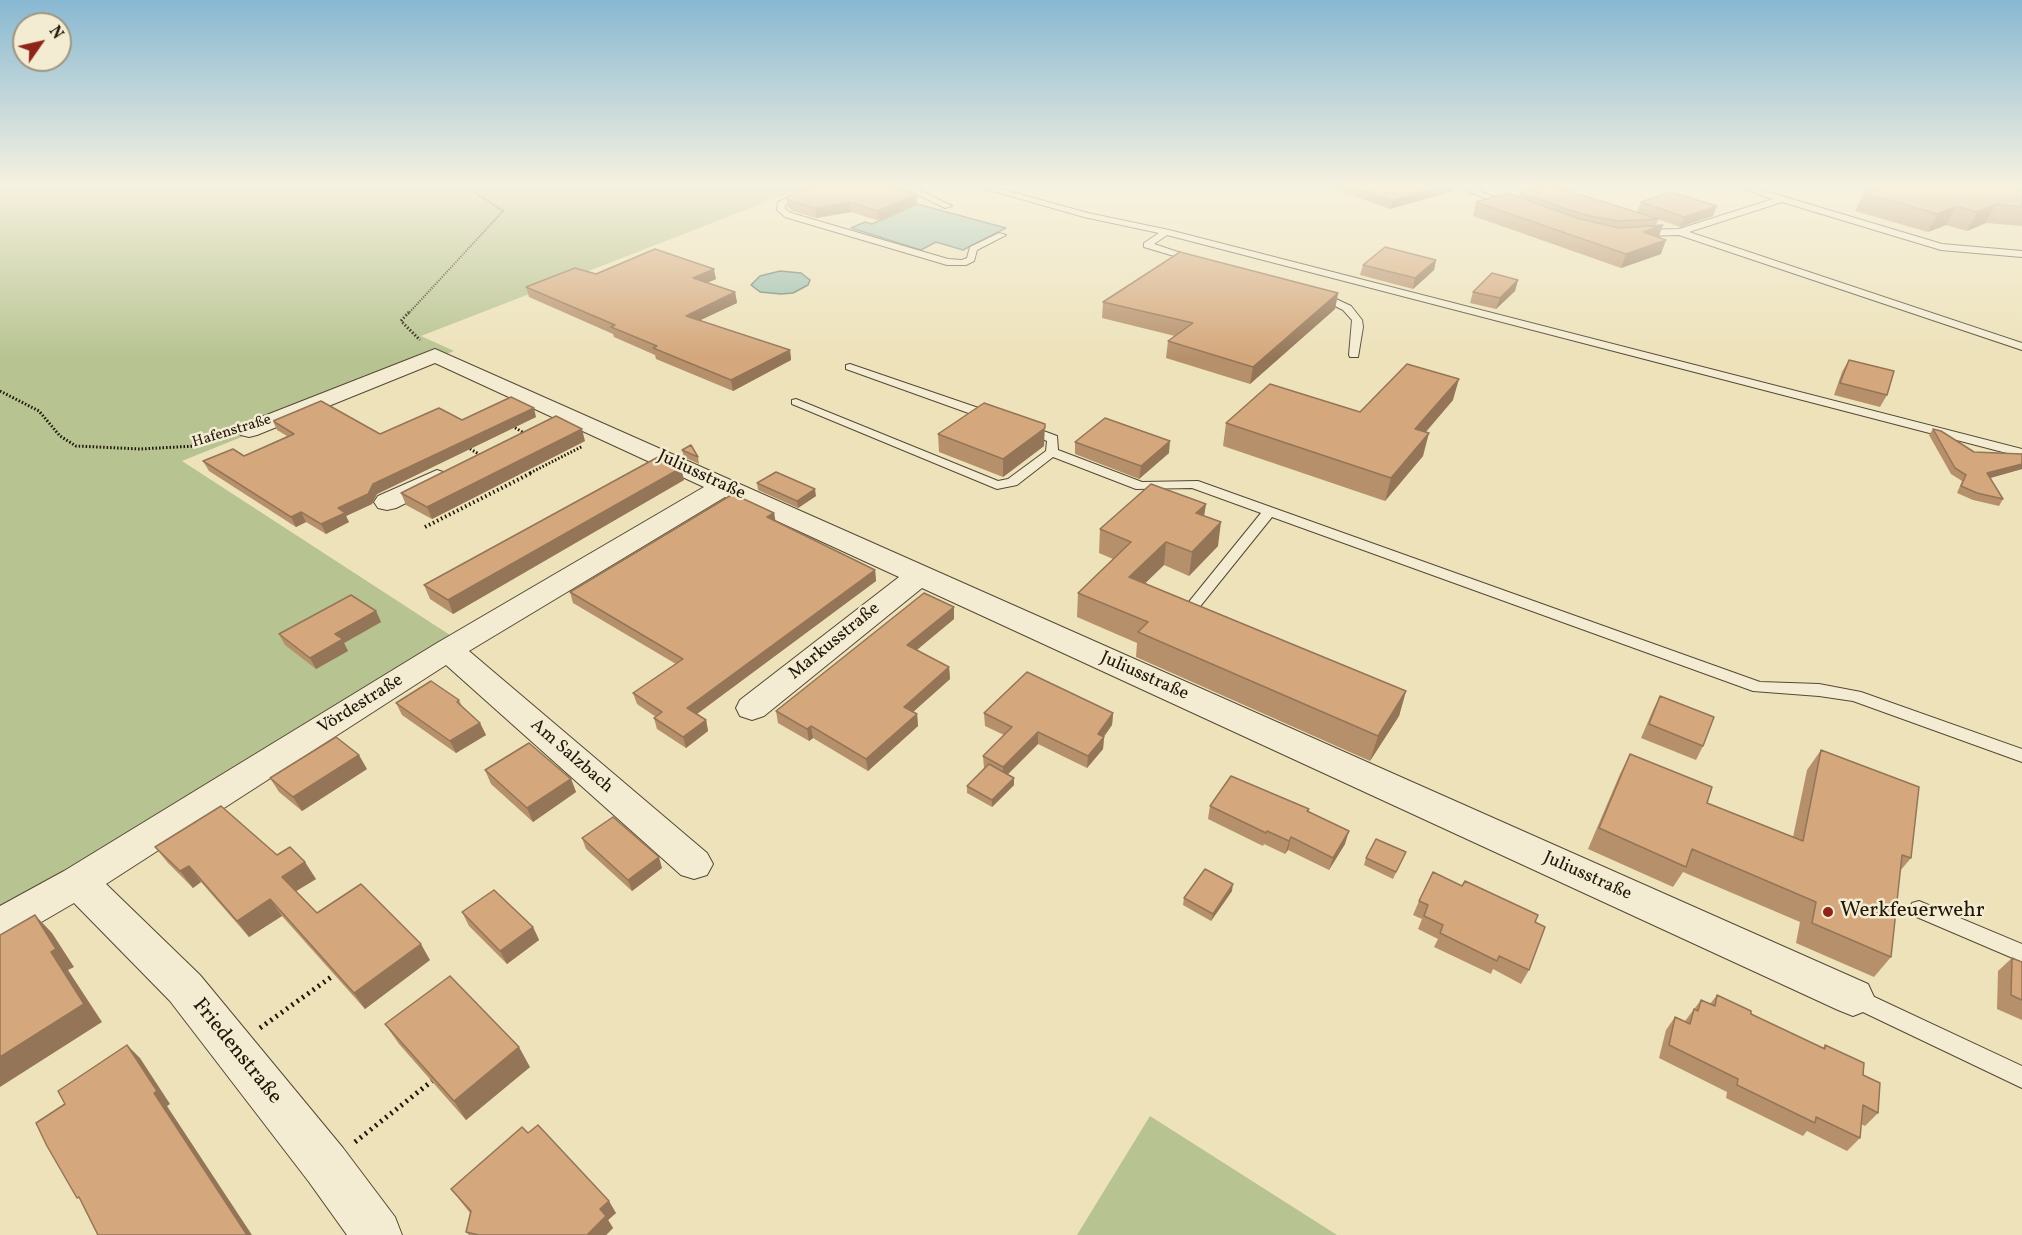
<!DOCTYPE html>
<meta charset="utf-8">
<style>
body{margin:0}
#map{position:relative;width:2022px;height:1235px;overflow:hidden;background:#ede2ba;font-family:Vollkorn,serif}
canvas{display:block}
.north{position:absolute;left:12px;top:12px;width:60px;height:60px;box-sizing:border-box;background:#f3ecd2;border:2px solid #9f9681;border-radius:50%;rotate:56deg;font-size:16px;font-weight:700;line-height:24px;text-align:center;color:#211507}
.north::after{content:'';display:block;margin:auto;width:21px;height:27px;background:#8f2418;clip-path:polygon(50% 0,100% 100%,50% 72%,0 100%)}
</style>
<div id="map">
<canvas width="2022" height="1235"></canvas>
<div class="north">N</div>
</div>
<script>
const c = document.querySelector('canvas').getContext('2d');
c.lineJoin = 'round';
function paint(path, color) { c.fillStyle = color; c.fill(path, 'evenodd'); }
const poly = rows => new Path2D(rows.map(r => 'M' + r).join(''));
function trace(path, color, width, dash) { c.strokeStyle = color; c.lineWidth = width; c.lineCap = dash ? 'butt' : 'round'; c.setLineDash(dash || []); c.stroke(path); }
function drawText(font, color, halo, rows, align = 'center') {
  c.font = font + ' Vollkorn,serif'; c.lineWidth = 5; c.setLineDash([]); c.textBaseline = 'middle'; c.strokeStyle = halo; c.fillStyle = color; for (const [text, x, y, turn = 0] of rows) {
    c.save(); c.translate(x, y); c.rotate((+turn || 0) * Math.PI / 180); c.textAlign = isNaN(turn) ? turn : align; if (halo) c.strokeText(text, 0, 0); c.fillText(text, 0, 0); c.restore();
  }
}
const green = poly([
 [0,185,810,185,421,336,454,351,182,461,453,637,123,839,0,909],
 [1150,1116,1337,1235,1077,1235]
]);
const water = poly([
 [917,204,1006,228,963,250,936,242,921,250,851,228,865,222,872,224,917,204],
 [780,271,801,273,810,280,808,285,793,293,781,294,760,292,751,285,760,276,780,271]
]);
const pathFar3 = poly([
 [408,314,503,211,473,191]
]);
const pathFar2 = poly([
 [409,312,401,321,420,340],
 [0,391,39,411,60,436,76,446,140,449,196,446,227,436],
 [512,426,526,434],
 [467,447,482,456],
 [530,473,583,446]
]);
const pathFar1 = poly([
 [425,527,533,472]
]);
const path = poly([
 [260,1028,334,975],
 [355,1142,432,1081]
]);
const service = poly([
 [816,185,828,185,785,205,785,209,791,213,948,259,962,260,967,258,970,247,999,233,1006,235,977,250,974,261,966,265,947,265,785,217,777,210,778,202,816,185],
 [898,185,909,185,952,206,945,208,898,185],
 [972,185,986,185,1088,213,1169,230,2022,449,2022,457,1167,235,1154,244,1202,260,1194,262,1144,247,1144,243,1159,233,1084,217,972,185],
 [1451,185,1463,185,1513,204,1506,206,1451,185],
 [1731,185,1745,185,1942,244,2022,251,2022,257,1941,250,1782,202,1689,232,2022,343,2022,350,1679,235,1642,236,1638,233,1642,230,1679,229,1773,199,1731,185],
 [1315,292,1321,292,1351,306,1362,320,1363,327,1358,357,1350,357,1349,355,1352,320,1343,310,1315,296,1315,292],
 [850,364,996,414,998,417,996,420,988,420,846,369,846,365,850,364],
 [796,399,998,481,1008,479,1046,451,1047,441,1020,429,1026,425,1030,426,1057,436,1058,450,1142,482,1198,481,1760,682,1819,684,1861,692,2022,749,2022,762,1853,701,1819,696,1753,691,1272,517,1198,609,1188,609,1186,606,1188,603,1261,513,1192,488,1136,489,1053,457,1017,485,997,489,792,404,792,400,796,399],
 [1919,901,2022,944,2022,962,1912,915,1909,909,1912,903,1919,901],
 [1853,987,2022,1066,2022,1088,1846,1004,1842,997,1846,990,1853,987]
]);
const minor = poly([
 [435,349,1868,984,1874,997,1868,1010,1853,1016,1838,1010,922,588,764,716,752,720,740,716,736,708,740,700,899,577,725,497,469,651,707,853,713,864,707,875,694,879,681,875,446,665,106,884,200,975,343,1148,395,1217,402,1235,347,1235,309,1182,170,1001,74,903,14,938,0,943,0,906,64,871,437,643,704,487,435,363,257,435,249,437,241,435,237,430,241,425,435,349],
 [437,470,446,473,450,478,446,483,396,508,387,510,378,508,374,502,378,496,437,470]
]);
const wall = poly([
 [822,185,892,185,892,187,917,204,879,221,851,212,816,218,792,211,787,206,786,197],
 [1334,185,1454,185,1453,191,1390,209,1334,189],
 [1860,185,2022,185,2022,226,1986,223,1967,231,1946,225,1928,232,1855,211,1864,193,1865,192],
 [1520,193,1658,219,1656,225,1661,254,1621,268,1473,216,1476,202,1519,197],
 [1641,202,1713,216,1680,227,1637,212],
 [1436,260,1434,270,1413,289,1360,275,1363,265],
 [596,274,716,279,707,283,735,292,737,303,700,320,790,350,791,360,733,391,656,359,655,355,614,337,613,334,529,297,526,287],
 [1518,280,1515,291,1496,309,1470,303,1473,292],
 [1338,293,1335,309,1250,384,1166,358,1168,341,1175,336,1102,318,1103,302],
 [1849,360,1887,395,1880,407,1834,395,1842,372],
 [1453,400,1426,432,1423,456,1385,501,1223,446,1226,423,1360,412],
 [536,417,377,494,372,504,346,516,349,522,326,534,306,522,296,527,209,471,203,461,244,456,287,436,277,430,273,421,380,434,462,420],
 [1933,429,1974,452,2022,469,1990,478,2003,499,1999,506,1973,500,1957,493,1962,481,1951,474,1929,435],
 [938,434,1044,446,1003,477,939,452],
 [585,441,432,519,406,505,401,493],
 [1075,442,1169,453,1139,479,1075,454],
 [682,450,698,457,699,464,684,457],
 [681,468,684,480,453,614,430,599,424,585],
 [757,483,816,496,798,508,758,490],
 [1206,504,1204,516,1218,546,1189,576,1164,565,1145,583,1406,691,1399,716,1370,761,1136,657,1137,643,1077,617,1078,593,1113,559,1099,553,1100,529],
 [774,513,775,521,875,570,876,581,697,714,706,720,708,731,686,748,657,729,654,718,656,717,637,704,633,693,676,664,573,603,570,592],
 [376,611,381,622,344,643,348,651,316,669,285,645,279,634],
 [954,619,917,650,949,667,950,679,913,712,917,714,918,726,868,771,813,738,809,741,778,723,776,711],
 [1660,696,1703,746,1696,760,1641,738,1653,710],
 [459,700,462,706,480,723,486,735,456,753,402,715,396,703],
 [984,713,1113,713,1112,725,1104,737,1103,749,1087,768,1038,744,1007,775,1014,778,1014,785,992,807,967,793,967,786,984,768,983,756,1004,735,985,726],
 [1821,750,1911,858,1900,871,1891,957,1874,977,1796,943,1800,922,1683,872,1673,887,1588,849,1620,774,1630,754,1707,803,1793,837,1807,770],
 [367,769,302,811,279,792,270,778],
 [485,770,571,779,576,792,533,822,491,784],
 [1210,806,1309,809,1308,812,1345,844,1329,870,1288,850,1285,854,1264,844,1263,846,1208,819],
 [582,838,662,868,632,891,586,849],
 [155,847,277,855,316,879,296,891,317,913,430,960,365,1009,282,916,249,937,201,882,193,888,168,863],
 [1366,858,1403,858,1393,879,1364,865],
 [1232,891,1211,921,1183,905,1184,898],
 [1419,901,1535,922,1529,970,1521,984,1493,969,1491,974,1434,947,1438,939,1418,929,1422,919,1413,915],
 [462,912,533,927,539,940,507,964,469,926],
 [2012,958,2022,962,2022,1020,1997,1009,1998,971],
 [1717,995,1751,1014,1823,1048,1825,1045,1863,1075,1878,1113,1865,1126,1861,1124,1860,1138,1847,1151,1807,1131,1803,1136,1726,1098,1727,1092,1659,1058,1666,1030,1675,1017,1685,1021,1701,1000,1710,1004],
 [385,1024,530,1067,466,1120,399,1044],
 [528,1133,616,1213,608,1220,613,1228,606,1235,469,1235,466,1232,470,1213,451,1189]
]);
const shadedWall = poly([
 [1446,185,1454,185,1453,191,1390,209,1392,201],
 [917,194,917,204,879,221,878,211],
 [850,202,851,212,816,218,815,208],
 [1996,204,1986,223,1967,231,1977,212],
 [1717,206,1713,216,1680,227,1684,217],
 [1956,206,1946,225,1928,232,1938,214],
 [1663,225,1658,239,1643,232],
 [1666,240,1661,254,1621,268,1626,254],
 [1436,260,1434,270,1413,289,1415,278],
 [714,269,716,279,695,288,693,278],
 [1518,280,1515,291,1496,309,1500,298],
 [735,292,737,303,688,326,686,316],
 [1338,293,1335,309,1250,384,1253,367],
 [790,350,791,360,733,391,731,380],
 [1459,379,1453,400,1409,451,1415,429],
 [534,408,536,417,377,494,372,504,346,516,349,522,326,534,321,524,338,508,373,484],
 [1045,424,1044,446,1003,477,1003,459],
 [582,429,585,441,432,519,427,507],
 [1429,433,1423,456,1385,501,1391,478],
 [1170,441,1169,453,1139,479,1141,466],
 [2022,464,2022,469,1983,480,1987,473],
 [681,468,684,480,453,614,448,600],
 [815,489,816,496,798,508,797,501],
 [1206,504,1202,527,1196,513],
 [301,512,306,522,296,527,291,517],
 [774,513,776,523,767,517],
 [1221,522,1218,546,1189,576,1192,552],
 [1166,542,1164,565,1127,601,1129,577],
 [875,570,876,581,690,719,687,708],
 [954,607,954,619,908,657,907,645],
 [376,611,381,622,344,643,348,651,316,669,310,658,335,634],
 [949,667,950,679,905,719,904,707],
 [1406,691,1399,716,1370,761,1378,736],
 [1113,713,1112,725,1101,740,1104,737,1103,749,1087,768,1088,756,1098,734],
 [917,714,918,726,868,771,866,759],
 [706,720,708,731,686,748,683,737],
 [480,723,486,735,456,753,450,741],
 [811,726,813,738,809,741,807,729],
 [1038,732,1038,744,1003,779,1003,767],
 [359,755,367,769,302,811,293,797],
 [1014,778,1014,785,992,807,992,800],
 [571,779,576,792,533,822,527,808],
 [1349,831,1345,844,1329,870,1333,858],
 [1291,837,1288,850,1285,854,1289,841],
 [659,857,662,868,632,891,628,880],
 [305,862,316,879,293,893,282,877],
 [189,866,201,882,193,888,180,871],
 [1233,884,1232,891,1211,921,1213,914],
 [270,899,282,916,249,937,237,921],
 [35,915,52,933,74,967,68,970,102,1022,0,1087,0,1057,51,952],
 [533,927,539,940,507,964,500,951],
 [421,944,430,960,365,1009,354,993],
 [127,1045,140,1058,170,1104,167,1106,252,1235,247,1235,154,1093],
 [519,1047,530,1067,466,1120,454,1101],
 [609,1201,616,1213,608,1220,613,1228,606,1235,587,1235,600,1209]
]);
const building = poly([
 [822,185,891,185,891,187,917,194,878,211,850,202,815,208,791,201,786,197,808,187,822,185],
 [1348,185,1446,185,1392,201,1348,185],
 [1544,185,1550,185,1658,219,1618,221,1585,215,1520,193,1544,185],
 [1883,185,2022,185,2022,207,1996,204,1977,212,1956,206,1938,214,1864,193,1883,185],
 [1670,192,1717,206,1684,217,1641,202,1670,192],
 [1507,193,1580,219,1619,228,1663,225,1643,232,1666,240,1626,254,1476,202,1507,193],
 [1385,247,1436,260,1415,278,1363,265,1385,247],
 [655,249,714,269,693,278,735,292,686,316,790,350,731,380,653,348,657,346,611,327,615,325,526,287,575,268,596,274,655,249],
 [1180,252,1338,293,1253,367,1168,341,1193,323,1103,302,1180,252],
 [1492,273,1518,280,1500,298,1473,292,1492,273],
 [1849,360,1894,371,1887,395,1840,383,1849,360],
 [1407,364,1459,379,1415,429,1429,433,1391,478,1226,423,1270,384,1360,412,1407,364],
 [511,397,534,408,373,484,368,494,338,508,345,513,321,524,301,512,291,517,203,461,233,449,244,456,294,434,273,421,321,401,380,434,439,408,462,420,511,397],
 [984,403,1045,424,1045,428,1003,459,938,434,984,403],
 [556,416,582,429,427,507,401,493,556,416],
 [1105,418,1170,441,1141,466,1075,442,1105,418],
 [1933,429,1941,431,1974,452,2022,454,2022,464,1987,473,2003,499,1977,493,1961,486,1966,475,1955,468,1933,429],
 [691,445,698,457,682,450,691,445],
 [658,457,681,468,448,600,424,585,658,457],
 [776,472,815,489,797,501,757,483,776,472],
 [1151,484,1206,504,1196,513,1221,522,1192,552,1166,542,1129,577,1406,691,1378,736,1138,632,1148,622,1078,593,1131,542,1100,529,1151,484],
 [733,494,774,513,767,517,875,570,687,708,706,720,683,737,654,718,662,712,633,693,683,659,570,592,733,494],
 [924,593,954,607,907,645,949,667,904,707,917,714,866,759,811,726,807,729,776,711,924,593],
 [351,595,376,611,335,634,343,639,310,658,279,634,351,595],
 [1027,672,1113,713,1098,734,1104,737,1088,756,1038,732,1003,767,983,756,1012,727,984,713,1027,672],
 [431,681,459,700,457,702,480,723,450,741,396,703,431,681],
 [1660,696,1714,717,1703,746,1649,724,1660,696],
 [336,737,359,755,293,797,270,778,336,737],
 [529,743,571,779,527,808,485,770,529,743],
 [1821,750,1919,787,1911,858,1902,855,1891,957,1812,923,1816,902,1692,849,1686,867,1599,828,1630,754,1712,787,1707,803,1803,841,1821,750],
 [989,764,1014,778,992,800,967,786,989,764],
 [1231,776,1309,809,1307,811,1349,831,1333,858,1291,837,1289,841,1267,831,1266,833,1210,806,1231,776],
 [221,806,277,855,290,847,305,862,282,877,317,913,361,884,421,944,354,993,270,899,237,921,189,866,180,871,155,847,221,806],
 [613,817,659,857,628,880,582,838,613,817],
 [1376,839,1406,852,1396,872,1366,858,1376,839],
 [1205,869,1233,884,1213,914,1184,898,1205,869],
 [1433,872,1462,886,1465,881,1538,915,1535,922,1545,927,1529,970,1499,956,1497,961,1440,933,1443,925,1424,916,1428,905,1419,901,1433,872],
 [494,890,533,927,500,951,462,912,494,890],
 [35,915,56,949,51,952,84,1004,0,1057,0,935,35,915],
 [2012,958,2022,962,2022,1000,2011,995,2012,958],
 [450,976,519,1047,454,1101,385,1024,450,976],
 [1717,995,1751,1011,1751,1014,1825,1049,1825,1045,1864,1063,1863,1075,1880,1083,1878,1113,1863,1105,1860,1138,1816,1117,1815,1123,1737,1085,1738,1079,1669,1045,1675,1017,1690,1024,1694,1009,1698,1011,1701,1000,1715,1006,1717,995],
 [127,1045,157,1091,154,1093,247,1235,98,1235,79,1197,77,1198,47,1146,36,1123,65,1104,58,1091,127,1045],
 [538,1125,609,1201,600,1209,606,1216,587,1235,479,1235,466,1232,471,1211,451,1189,522,1127,528,1133,538,1125]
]);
const markers = [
 [1828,912,6,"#8f2418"]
];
const farStreetnames = [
 ["Hafenstraße",232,432,-17]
];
const streetNames = [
 ["Juliusstraße",701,476,25],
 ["Markusstraße",835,642,-39],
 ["Juliusstraße",1144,677,24],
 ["Vördestraße",361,705,-32],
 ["Am Salzbach",571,757,41],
 ["Juliusstraße",1587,877,24]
];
const nearPoinames = [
 ["Werkfeuerwehr",1840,912]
];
const nearStreetnames = [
 ["Friedenstraße",236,1052,51]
];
paint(green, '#b7c390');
paint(water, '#99beb0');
trace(water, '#697a6c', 1.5);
trace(service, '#544834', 2);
trace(minor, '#544834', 2);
trace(pathFar3, '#211507', 2, [1, 1.5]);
trace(pathFar2, '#211507', 3, [1.5, 2]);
trace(pathFar1, '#211507', 4, [1.5, 3]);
trace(path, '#211507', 5, [2, 4.5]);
paint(service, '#f3ecd2');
paint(minor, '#f3ecd2');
paint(wall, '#b6906b');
paint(shadedWall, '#947557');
paint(building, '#d4a77c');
trace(building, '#947557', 1.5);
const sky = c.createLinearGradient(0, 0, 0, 358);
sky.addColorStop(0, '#88b8d2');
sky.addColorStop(0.52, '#f7f2e0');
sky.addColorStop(1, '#f7f2e000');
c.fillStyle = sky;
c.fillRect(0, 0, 2022, 358);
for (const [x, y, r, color] of markers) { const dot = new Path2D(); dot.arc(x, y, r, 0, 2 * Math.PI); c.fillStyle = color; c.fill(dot); trace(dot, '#f3ecd2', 2); }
drawText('15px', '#211507', '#f3ecd2', farStreetnames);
drawText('18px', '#211507', '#f3ecd2', streetNames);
drawText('21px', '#211507', '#f3ecd2', nearPoinames, 'left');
drawText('21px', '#211507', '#f3ecd2', nearStreetnames);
</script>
